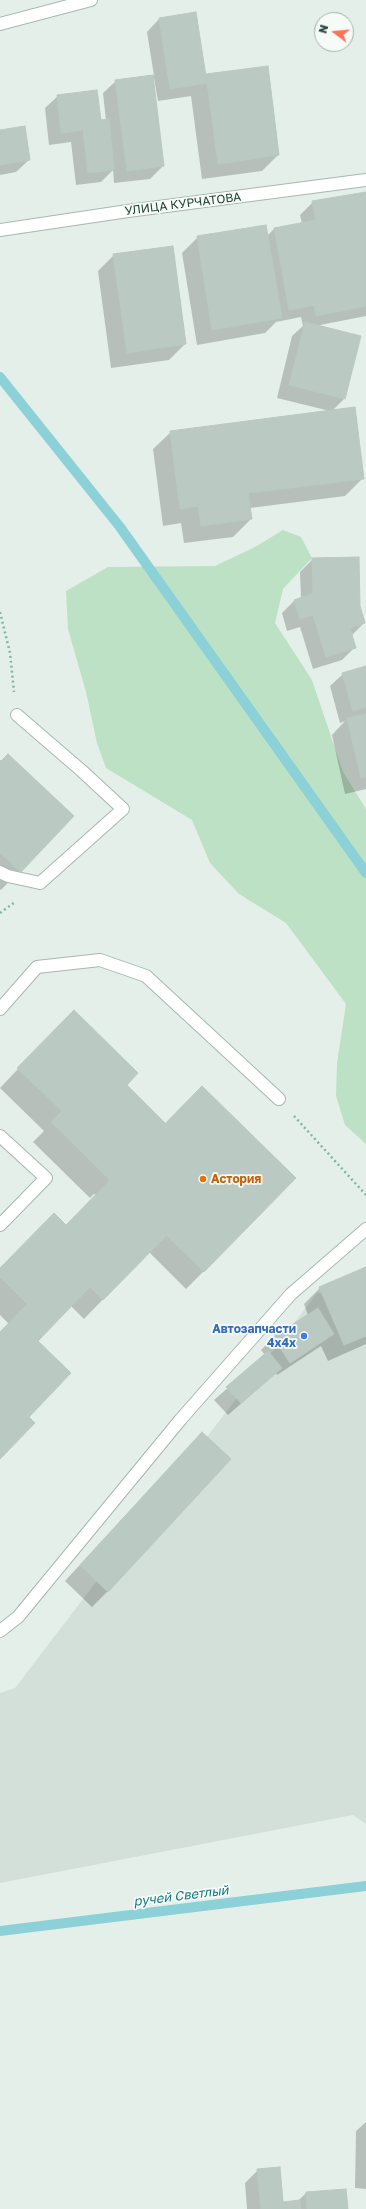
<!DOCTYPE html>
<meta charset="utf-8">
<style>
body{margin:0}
#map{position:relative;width:366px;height:2209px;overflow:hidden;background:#e5efea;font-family:"Golos Text",sans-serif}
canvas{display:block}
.north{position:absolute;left:314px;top:12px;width:40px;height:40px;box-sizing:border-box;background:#f6fbf8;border:1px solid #a2b1ab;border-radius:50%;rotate:286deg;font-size:11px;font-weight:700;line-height:16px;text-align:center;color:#234338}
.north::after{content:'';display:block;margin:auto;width:14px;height:18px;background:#fa7358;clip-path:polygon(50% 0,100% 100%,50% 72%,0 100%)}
</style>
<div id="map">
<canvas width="366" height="2209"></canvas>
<div class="north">N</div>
</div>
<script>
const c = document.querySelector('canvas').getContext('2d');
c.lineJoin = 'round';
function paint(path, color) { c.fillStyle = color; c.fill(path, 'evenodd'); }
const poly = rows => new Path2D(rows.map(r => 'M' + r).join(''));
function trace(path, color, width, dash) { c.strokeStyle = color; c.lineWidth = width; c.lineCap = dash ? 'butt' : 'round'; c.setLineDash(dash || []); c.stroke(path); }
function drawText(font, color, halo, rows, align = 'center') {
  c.font = font + ' "Golos Text",sans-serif'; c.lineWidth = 3.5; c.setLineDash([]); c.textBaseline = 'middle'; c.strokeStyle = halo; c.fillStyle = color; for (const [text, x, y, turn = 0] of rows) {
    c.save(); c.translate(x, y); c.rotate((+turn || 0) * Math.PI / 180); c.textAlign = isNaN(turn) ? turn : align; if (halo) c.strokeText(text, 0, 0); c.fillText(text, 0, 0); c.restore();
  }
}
const built = poly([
 [317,1293,366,1294,366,1824,353,1815,0,1883,0,1693,15,1688]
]);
const green = poly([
 [283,530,301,537,312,558,283,589,275,623,312,680,343,772,366,809,366,1144,345,1125,336,1096,337,1063,346,1004,286,923,239,894,210,863,192,820,106,768,97,743,86,692,68,629,66,591,108,567,215,566,255,547]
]);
const shadow = poly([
 [159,19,205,77,207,75,278,155,262,171,202,179,191,96,158,101,154,78,152,78,163,166,150,179,114,183,113,170,101,182,76,185,71,142,49,145,45,108,58,96,100,121,106,121,103,93,116,81,154,76,147,32],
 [0,131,29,160,16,172,0,175],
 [366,193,366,316,315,326,344,399,332,411,363,478,345,496,250,508,251,519,233,537,184,543,181,523,163,526,153,449,171,432,330,411,277,398,292,336,303,326,301,317,276,322,265,333,197,345,182,253,198,237,267,236,274,229,302,224,300,215,313,202],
 [114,255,185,344,169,360,111,368,98,271],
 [313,559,359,606,364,623,351,636,355,647,342,660,313,669,300,627,287,631,282,613,294,601,301,598,300,572],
 [366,667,366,789,345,794,332,735,345,721,340,723,330,686,343,674],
 [0,761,72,816,1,890,0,889],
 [55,1030,125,1085,165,1124,204,1271,186,1289,149,1252,84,1319,71,1306,37,1341,28,1417,0,1457,0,1333,9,1324,0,1315,0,1270,66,1226,96,1195,94,1194,90,1198,33,1142,44,1131,0,1088],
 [366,1268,366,1344,328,1361,321,1346,277,1375,276,1373,228,1415,214,1400,265,1355,261,1350,274,1337,308,1315,304,1304,320,1288],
 [186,1450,108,1591,92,1607,65,1581],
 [366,2122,366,2189,355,2188,356,2131],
 [258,2170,282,2203,298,2201,306,2193,347,2209,247,2209,245,2183]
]);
const stream = poly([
 [0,377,120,527,366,873],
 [0,1931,366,1886]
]);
const building = poly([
 [196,12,207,83,170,89,159,18,196,12],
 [268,66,279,155,218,164,206,74,268,66],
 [153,75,164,166,127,171,115,80,153,75],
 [97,90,101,120,109,119,114,170,88,173,83,130,61,133,57,95,97,90],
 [25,126,30,160,0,165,0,130,25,126],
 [366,192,366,306,316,316,314,305,289,310,274,228,316,220,312,201,366,192],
 [266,225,282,318,212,330,197,236,266,225],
 [173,246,186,344,127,353,113,254,173,246],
 [305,322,361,336,345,399,289,385,305,322],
 [355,407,364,479,248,493,252,519,201,526,198,506,180,509,170,431,355,407],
 [359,557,360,606,365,623,350,628,356,648,326,657,313,615,300,619,294,600,313,593,312,558,359,557],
 [366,666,366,707,353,711,342,673,366,666],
 [366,714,366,777,361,778,347,718,366,714],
 [8,754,74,816,21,872,0,853,0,760,1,761,8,754],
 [74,1010,138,1073,127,1085,165,1123,110,1180,51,1122,62,1111,17,1068,74,1010],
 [202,1086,296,1178,204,1272,110,1180,202,1086],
 [110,1180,167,1235,103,1300,90,1287,38,1341,71,1373,29,1417,35,1423,0,1459,0,1332,27,1304,0,1277,0,1268,54,1213,66,1225,110,1180],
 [366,1267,366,1336,344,1345,319,1287,366,1267],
 [318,1308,334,1334,290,1363,273,1337,318,1308],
 [268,1351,282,1368,241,1403,226,1387,268,1351],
 [202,1432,231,1459,108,1592,80,1565,202,1432],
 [280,2167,283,2202,300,2200,301,2209,261,2209,257,2169,280,2167],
 [346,2189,348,2209,307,2209,306,2192,346,2189]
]);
const path = poly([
 [0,612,10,653,14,692],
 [0,913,15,902],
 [294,1116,366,1195]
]);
const minor = poly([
 [0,24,91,0],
 [0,230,128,211,366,180],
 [0,872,8,876,40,883,123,809,82,771,17,715],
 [0,1009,37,967,100,960,146,976,279,1099],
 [0,1136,46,1178,0,1225],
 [0,1631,18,1617,181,1419,291,1294,366,1229]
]);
const markers = [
 [203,1179,4,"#e8710a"],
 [304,1336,4,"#3f7fe0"]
];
const streetNames = [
 ["УЛИЦА КУРЧАТОВА",183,204,-7]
];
const foodNames = [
 ["Астория",211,1179]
];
const shopNames = [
 ["Автозапчасти",296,1329],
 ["4х4х",296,1343]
];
const waterNames = [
 ["ручей Светлый",181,1896,-7]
];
paint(built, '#d3dfd9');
paint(green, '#bde1c4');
paint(shadow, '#0003');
trace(stream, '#8bd1d7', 10);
paint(building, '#bacac3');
trace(building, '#b7c9c0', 1);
trace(minor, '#a7b8b1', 14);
trace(path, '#84b5a1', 2.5, [2, 3]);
trace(minor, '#fff', 12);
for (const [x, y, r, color] of markers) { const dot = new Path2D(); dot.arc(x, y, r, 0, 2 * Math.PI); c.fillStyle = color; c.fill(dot); trace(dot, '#f6fbf8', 1.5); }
drawText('12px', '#234338', '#f6fbf8', streetNames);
drawText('bold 12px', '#c56008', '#f6fbf8', foodNames, 'left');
drawText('bold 12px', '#366cbe', '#f6fbf8', shopNames, 'right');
drawText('italic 13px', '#187a84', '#f6fbf8', waterNames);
</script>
